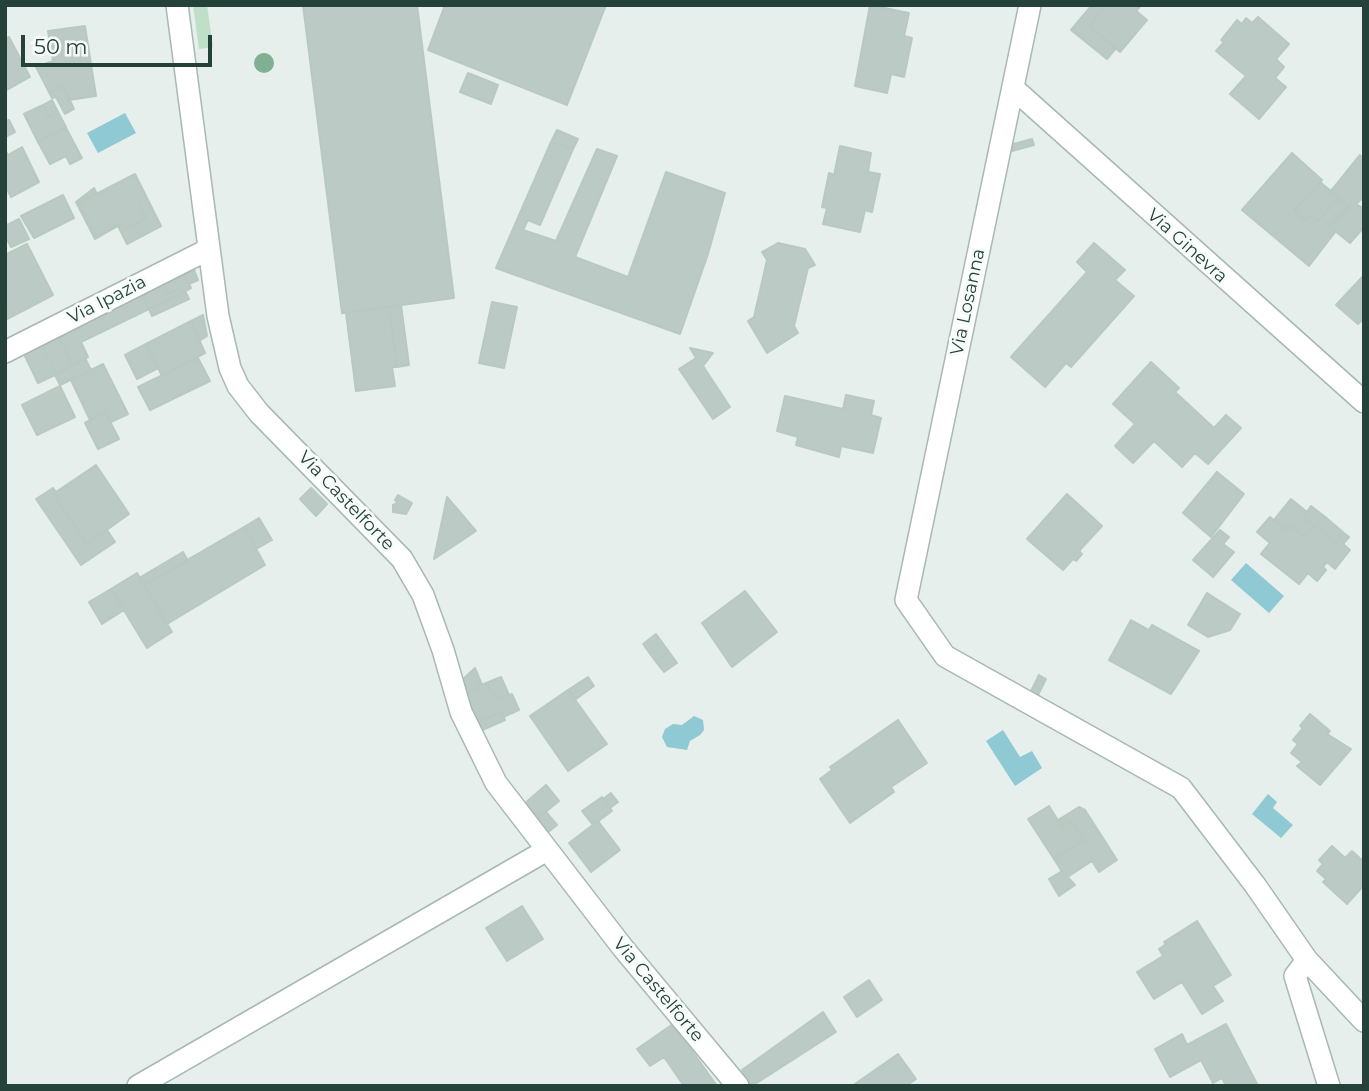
<!DOCTYPE html>
<style>
body{margin:0}
#map{position:relative;width:1369px;height:1091px;overflow:hidden;background:#e6efeb;font-family:Montserrat,sans-serif}
canvas{display:block}
.frame{position:absolute;inset:0;border:7px solid #24423a;pointer-events:none}
.scale{position:absolute;left:21px;top:35px;width:191px;height:32px;box-sizing:border-box;border:4px solid #24423a;border-top:0;padding-left:9px;font-size:21px;line-height:24px;white-space:nowrap;color:#24423a;-webkit-text-stroke:5px #f7fbf9;paint-order:stroke}
</style>
<div id="map">
<canvas width="1369" height="1091"></canvas>
<div class="frame"></div>
<div class="scale">50 m</div>
</div>
<script>
const c = document.querySelector('canvas').getContext('2d');
c.lineJoin = 'round';
function paint(path, color) { c.fillStyle = color; c.fill(path, 'evenodd'); }
const poly = rows => new Path2D(rows.map(r => 'M' + r).join(''));
function trace(path, color, width, dash) { c.strokeStyle = color; c.lineWidth = width; c.lineCap = dash ? 'butt' : 'round'; c.setLineDash(dash || []); c.stroke(path); }
function drawText(font, color, halo, rows, align = 'center') {
  c.font = font + ' Montserrat,sans-serif'; c.lineWidth = 6; c.setLineDash([]); c.textBaseline = 'middle'; c.strokeStyle = halo; c.fillStyle = color; for (const [text, x, y, turn = 0] of rows) {
    c.save(); c.translate(x, y); c.rotate((+turn || 0) * Math.PI / 180); c.textAlign = isNaN(turn) ? turn : align; if (halo) c.strokeText(text, 0, 0); c.fillText(text, 0, 0); c.restore();
  }
}
const green = poly([
 [193,5,207,5,213,47,199,49]
]);
const water = poly([
 [125,113,136,133,98,153,87,133],
 [1246,563,1284,596,1269,613,1231,580],
 [694,716,703,720,704,730,700,735,690,741,687,750,667,747,662,737,665,729,673,724,682,725],
 [1003,730,1020,757,1032,751,1042,768,1015,786,986,741],
 [1268,794,1277,802,1273,808,1293,825,1281,838,1252,814]
]);
const building = poly([
 [303,5,417,5,454,298,342,313,303,5],
 [445,5,606,5,567,105,428,50,445,5],
 [870,5,909,13,904,36,912,38,904,77,891,74,887,93,855,86,870,5],
 [1092,5,1106,5,1090,26,1116,48,1107,59,1071,30,1092,5],
 [1106,5,1141,5,1136,11,1147,20,1120,52,1090,26,1106,5],
 [1258,17,1289,44,1276,59,1284,67,1275,78,1286,87,1259,119,1230,94,1246,76,1216,51,1224,42,1221,40,1237,20,1242,24,1246,18,1252,23,1258,17],
 [85,26,96,96,69,100,63,86,49,92,36,67,53,61,48,31,85,26],
 [9,37,30,77,5,91,5,39,9,37],
 [468,73,498,85,491,104,460,92,468,73],
 [63,86,74,109,65,114,56,97,52,98,49,92,63,86],
 [52,100,58,112,49,117,43,105,52,100],
 [43,105,49,117,58,112,66,127,38,142,24,114,43,105],
 [9,120,15,132,5,137,5,122,9,120],
 [66,128,82,158,70,164,66,156,50,164,38,142,66,128],
 [557,130,578,139,573,149,551,142,557,130],
 [1032,139,1034,145,1012,151,1010,145,1032,139],
 [551,142,573,149,540,225,528,220,523,230,556,241,597,149,617,156,575,257,628,277,666,172,725,193,708,254,680,334,496,268,551,142],
 [840,146,871,153,868,172,880,174,872,212,865,210,860,232,823,224,827,208,822,207,829,173,834,175,840,146],
 [22,147,39,182,11,197,5,185,5,150,8,155,22,147],
 [1292,153,1322,180,1294,210,1305,220,1310,215,1318,221,1339,198,1349,207,1329,226,1336,231,1309,266,1242,210,1292,153],
 [1360,155,1364,160,1364,197,1356,204,1363,208,1360,212,1364,215,1364,227,1350,243,1329,226,1349,207,1331,191,1360,155],
 [135,174,147,198,138,202,146,218,125,229,121,223,96,236,79,203,135,174],
 [1320,182,1339,198,1318,221,1310,215,1305,220,1294,210,1320,182],
 [94,188,97,194,79,203,96,236,121,223,125,229,146,218,138,202,147,198,161,226,127,244,118,226,95,239,76,202,94,188],
 [63,195,74,218,34,238,21,216,63,195],
 [19,219,29,239,11,247,5,235,5,226,19,219],
 [778,243,805,249,815,265,808,268,794,326,798,333,767,353,748,321,754,317,767,260,762,252,778,243],
 [1094,243,1125,270,1115,280,1134,296,1071,367,1066,363,1045,387,1011,357,1087,272,1077,262,1094,243],
 [27,244,53,295,7,319,5,255,27,244],
 [193,267,198,280,189,284,183,271,193,267],
 [183,271,191,288,180,294,178,289,168,293,162,282,183,271],
 [1364,275,1364,318,1358,324,1336,305,1364,275],
 [162,282,168,293,178,289,180,294,149,309,140,292,162,282],
 [185,291,189,299,152,316,149,309,185,291],
 [140,292,149,309,81,342,88,357,73,365,57,332,140,292],
 [492,302,517,307,504,368,479,363,492,302],
 [401,305,409,365,397,367,389,307,401,305],
 [389,307,397,367,392,367,395,386,356,391,346,313,389,307],
 [203,315,207,336,199,341,191,321,203,315],
 [191,321,205,353,162,376,146,344,191,321],
 [57,332,73,365,56,374,40,341,57,332],
 [40,341,56,374,85,358,91,370,60,385,55,375,38,383,22,350,40,341],
 [146,344,158,368,137,379,125,355,146,344],
 [690,348,713,353,703,366,730,407,713,419,679,369,696,358,690,348],
 [198,358,210,381,150,410,138,387,198,358],
 [1151,362,1179,388,1175,392,1214,428,1226,415,1241,428,1208,464,1195,453,1182,467,1154,441,1133,463,1115,446,1135,424,1113,404,1151,362],
 [103,364,128,414,111,422,105,412,90,420,71,380,103,364],
 [60,386,75,417,37,435,22,405,60,386],
 [846,395,874,401,871,415,881,418,873,453,841,446,839,457,796,445,798,437,777,431,785,396,843,409,846,395],
 [105,412,119,439,98,449,85,423,105,412],
 [96,465,129,514,87,544,53,494,96,465],
 [1217,472,1244,494,1211,537,1183,513,1217,472],
 [53,488,56,492,53,494,87,544,107,530,115,542,81,565,36,499,53,488],
 [311,488,327,504,316,516,300,499,311,488],
 [1067,494,1102,526,1079,551,1082,554,1076,561,1073,559,1063,570,1027,539,1067,494],
 [398,495,412,503,406,514,393,512,393,505,398,503,395,500,398,495],
 [447,497,476,531,434,559,447,497],
 [1291,499,1307,512,1303,517,1314,526,1304,537,1290,525,1286,530,1274,520,1291,499],
 [1311,506,1324,516,1316,526,1336,543,1344,533,1349,537,1343,544,1350,550,1335,569,1327,562,1323,567,1326,570,1317,581,1308,573,1299,584,1261,554,1270,543,1257,532,1270,517,1286,530,1290,525,1304,537,1314,526,1303,517,1311,506],
 [1324,516,1344,533,1336,543,1316,526,1324,516],
 [259,518,272,540,256,549,244,527,259,518],
 [244,527,265,565,167,624,144,585,244,527],
 [1220,530,1229,537,1223,544,1234,552,1213,577,1193,560,1220,530],
 [183,552,188,561,144,585,139,578,183,552],
 [137,573,172,632,147,648,111,589,137,573],
 [111,589,124,610,102,624,89,602,111,589],
 [745,591,777,632,732,667,702,623,745,591],
 [1207,593,1240,614,1230,630,1208,637,1188,625,1207,593],
 [1131,620,1149,630,1152,625,1199,651,1171,694,1109,660,1131,620],
 [656,634,669,652,656,662,643,644,656,634],
 [669,652,677,663,664,672,656,662,669,652],
 [475,668,482,685,465,694,461,681,475,668],
 [1039,675,1046,679,1038,695,1031,691,1039,675],
 [501,677,509,695,498,699,486,683,501,677],
 [588,677,594,686,576,699,568,690,588,677],
 [486,683,498,699,512,694,519,710,503,717,501,712,477,723,465,694,486,683],
 [568,690,607,744,568,771,530,716,568,690],
 [501,712,505,720,480,731,477,723,501,712],
 [1310,714,1330,731,1327,734,1351,749,1320,785,1297,766,1302,762,1291,753,1298,744,1293,740,1303,728,1300,726,1310,714],
 [898,720,927,763,891,787,894,792,850,823,820,779,832,770,830,767,898,720],
 [546,785,559,801,537,819,524,804,546,785],
 [611,793,618,802,610,808,603,799,611,793],
 [602,797,612,811,593,825,582,811,602,797],
 [1049,806,1062,827,1071,821,1084,840,1054,859,1028,819,1049,806],
 [1079,807,1085,810,1117,860,1099,872,1092,861,1066,878,1054,859,1084,840,1071,821,1062,827,1058,820,1079,807],
 [546,812,557,825,547,833,537,819,546,812],
 [598,821,620,850,591,872,569,843,598,821],
 [1332,846,1345,858,1352,851,1364,862,1364,885,1347,904,1323,882,1326,879,1317,871,1323,864,1319,860,1332,846],
 [1062,871,1075,885,1059,896,1049,879,1062,871],
 [522,906,543,939,507,961,486,928,522,906],
 [1197,921,1231,975,1213,986,1223,1001,1202,1014,1182,982,1154,999,1137,972,1163,956,1159,949,1166,944,1164,942,1197,921],
 [869,980,882,1000,857,1017,844,997,869,980],
 [823,1012,836,1032,752,1086,742,1070,823,1012],
 [673,1024,717,1086,684,1086,664,1057,650,1066,637,1049,673,1024],
 [1226,1024,1258,1086,1226,1086,1222,1078,1213,1083,1201,1060,1170,1077,1155,1049,1182,1034,1187,1045,1226,1024],
 [898,1054,916,1079,906,1086,852,1086,898,1054]
]);
const street = poly([
 [177,5,218,316,230,368,238,386,259,413,402,559,423,595,443,650,461,712,496,783,623,948,738,1086],
 [1030,5,906,600,945,656,1181,788,1255,885,1307,960,1364,1021],
 [1013,88,1364,402],
 [5,352,209,249],
 [1307,960,1295,976,1329,1086],
 [138,1086,547,850]
]);
const trees = [
 [264,63]
];
const streetNames = [
 ["Via Ginevra",1187,246,42],
 ["Via Ipazia",107,300,-27],
 ["Via Losanna",968,302,-78],
 ["Via Castelforte",346,501,46],
 ["Via Castelforte",658,990,50]
];
paint(green, '#bfe0c8');
paint(water, '#8ec9d4');
paint(building, '#bbcac4');
trace(building, '#b8c9c2', 2);
trace(street, '#a8b8b2', 24);
trace(street, '#fff', 21);
c.fillStyle = '#80af93';
for (const [x, y] of trees) { c.beginPath(); c.arc(x, y, 10, 0, 2 * Math.PI); c.fill(); }
drawText('18px', '#24423a', '#f7fbf9', streetNames);
</script>
